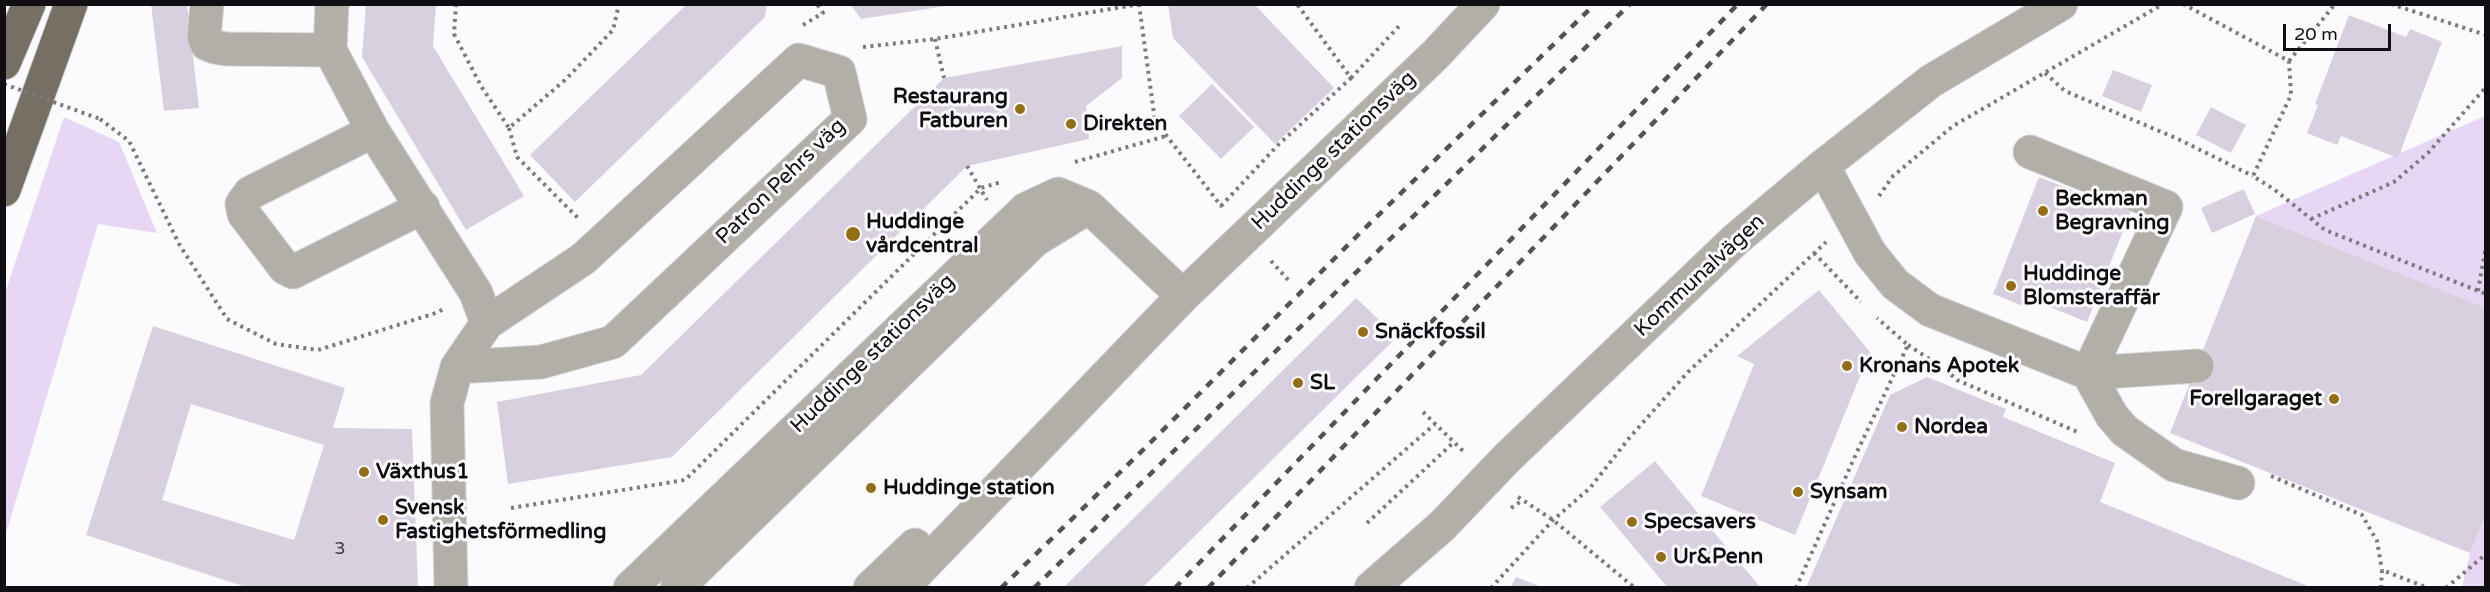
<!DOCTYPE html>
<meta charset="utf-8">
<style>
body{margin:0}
#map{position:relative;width:2490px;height:592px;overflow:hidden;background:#fbfafd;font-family:"Varela Round",sans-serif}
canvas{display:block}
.frame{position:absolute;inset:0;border:6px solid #110e13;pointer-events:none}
.scale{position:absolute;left:2283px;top:24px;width:108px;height:27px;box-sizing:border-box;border:3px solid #110e13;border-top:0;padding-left:8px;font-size:18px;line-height:21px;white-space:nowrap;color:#110e13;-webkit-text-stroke:4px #fbfafd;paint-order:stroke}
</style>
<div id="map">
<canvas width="2490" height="592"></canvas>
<div class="frame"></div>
<div class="scale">20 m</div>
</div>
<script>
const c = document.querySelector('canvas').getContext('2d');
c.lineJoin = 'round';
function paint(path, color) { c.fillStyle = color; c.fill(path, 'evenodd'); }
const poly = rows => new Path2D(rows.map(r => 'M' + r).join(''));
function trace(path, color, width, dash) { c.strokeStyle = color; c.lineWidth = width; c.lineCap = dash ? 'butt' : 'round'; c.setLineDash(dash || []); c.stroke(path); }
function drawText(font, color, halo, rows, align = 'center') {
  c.font = font + ' "Varela Round",sans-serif'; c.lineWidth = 6; c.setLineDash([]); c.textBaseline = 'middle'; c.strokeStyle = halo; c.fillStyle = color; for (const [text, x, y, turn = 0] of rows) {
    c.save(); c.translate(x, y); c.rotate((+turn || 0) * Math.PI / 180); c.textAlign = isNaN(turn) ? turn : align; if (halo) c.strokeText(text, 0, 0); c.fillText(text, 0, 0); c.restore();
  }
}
const green = poly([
 [2485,116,2485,308,2256,216],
 [64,117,119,142,157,233,98,224,5,537,5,293],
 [2485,513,2485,587,2462,588,2470,553]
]);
const building = poly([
 [151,4,187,4,199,108,164,111],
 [366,4,436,4,433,46,524,196,466,230,362,57],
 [687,4,767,4,765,17,575,202,530,155],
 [850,4,946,4,946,6,861,19],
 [1168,4,1254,4,1334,88,1275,144,1173,38],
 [2349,15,2406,37,2410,29,2442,42,2398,158,2341,136,2337,145,2307,133,2318,105,2315,104],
 [1122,46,1122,78,1086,106,1089,139,967,166,672,457,508,484,497,402,641,375,944,78],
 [2113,70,2152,85,2141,112,2102,96],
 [1212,84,1254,127,1221,159,1179,116],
 [2211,107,2246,125,2231,153,2196,135],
 [2039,177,2098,200,2100,193,2133,206,2087,322,2030,299,2026,307,1993,294],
 [2244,189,2255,214,2212,233,2201,208],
 [2256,216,2486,308,2486,513,2470,553,2170,433],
 [1819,290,1870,352,1795,535,1701,496,1754,364,1737,356],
 [1356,298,1397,337,1142,588,1063,588],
 [153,326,345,388,333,428,412,429,418,588,249,588,86,535],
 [191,404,324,445,294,540,162,500],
 [1927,377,2006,409,2003,417,2115,463,2100,502,2313,588,1806,588,1890,395],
 [1655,461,1702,518,1761,588,1668,588,1600,507],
 [1516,577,1542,587,1542,588,1510,588]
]);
const path = poly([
 [456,4,454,34,481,86,509,128,565,80,613,30,619,4],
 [1139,4,1155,121,1222,207],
 [2183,4,2289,61,2291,95,2253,176,2275,190,2325,230,2486,294],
 [2391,4,2486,35],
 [803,25,823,13,817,4],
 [935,39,944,78],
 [863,47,935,39,1140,4],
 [2289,61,2335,4],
 [2045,73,2065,91,2178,139,2253,176],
 [1351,78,1401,24],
 [100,119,129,141,179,244,227,319,276,344,318,350,433,314,444,309],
 [509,128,517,157,578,218],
 [1075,162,1166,136],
 [967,166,987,200],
 [1879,196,1893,176,1953,126,2163,4],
 [1221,206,1278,145,1351,78,1297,4],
 [2311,219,2394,182,2428,153,2486,87],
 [1814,253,1861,302],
 [1271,261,1291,283],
 [2478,291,2486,246],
 [1908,345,1946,370,1957,380,2080,433],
 [1423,412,1464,452],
 [2271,476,2362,515,2377,541,2382,570],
 [1518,497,1553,520,1635,588],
 [511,508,685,480,981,188,1001,182],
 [1511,508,1523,500],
 [1367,523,1454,442],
 [1247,588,1435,424],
 [1491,588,1553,520,1590,488,1630,437,1688,372,1826,242],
 [1796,588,1856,454,1908,345,1877,318],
 [2381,588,2382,570,2428,588],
 [2446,588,2486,554]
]);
const minor = poly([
 [207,4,204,37,207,44,215,47,226,49,330,50],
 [332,4,330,50,373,131,476,293,487,323],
 [373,131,250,193,242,204,244,214,285,268,293,272,423,207],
 [2030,152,2166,207,2088,373],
 [1823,166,1870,253,1895,284,1930,310,2088,373,2197,366],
 [2088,373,2112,416,2125,431,2174,465,2238,483],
 [451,588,447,403,457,367,487,323,583,259,799,60,839,72,850,119,613,342,541,362,457,367],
 [630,588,1026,209,1058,194,1089,207,1183,296],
 [677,588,1035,240,1089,207],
 [870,588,915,545],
 [902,588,1183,296,1435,55,1483,4],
 [1371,588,1442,526,1507,458,1735,240,1823,166,1931,81,2061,4]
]);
const major = poly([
 [4,63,29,4],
 [4,190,71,4]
]);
const rail = poly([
 [1001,588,1146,447,1358,235,1595,4],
 [1034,588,1630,4],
 [1175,588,1738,4],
 [1208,588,1767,4]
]);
const pathBridge = poly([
 [4,84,100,119]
]);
const markers = [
 [1020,109,6,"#936e16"],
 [1071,124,6,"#936e16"],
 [2043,211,6,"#936e16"],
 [853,234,8,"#936e16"],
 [2011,286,6,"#936e16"],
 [1363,332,6,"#936e16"],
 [1847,366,6,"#936e16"],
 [1298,383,6,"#936e16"],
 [2334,399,6,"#936e16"],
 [1902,427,6,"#936e16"],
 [364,472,6,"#936e16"],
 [871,488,6,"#936e16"],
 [1798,492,6,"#936e16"],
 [383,520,6,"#936e16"],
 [1632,522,6,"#936e16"],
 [1661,557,6,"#936e16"]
];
const numberNames = [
 ["3",340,549]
];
const poiNames = [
 ["Restaurang",1008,97,"right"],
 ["Fatburen",1008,121,"right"],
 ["Direkten",1083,124],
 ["Beckman",2055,199],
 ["Begravning",2055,223],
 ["Huddinge",866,222],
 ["vårdcentral",866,246],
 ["Huddinge",2023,274],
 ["Blomsteraffär",2023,298],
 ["Snäckfossil",1375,332],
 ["Kronans Apotek",1859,366],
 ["SL",1310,383],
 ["Forellgaraget",2322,399,"right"],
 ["Nordea",1914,427],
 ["Växthus1",376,472],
 ["Huddinge station",883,488],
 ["Synsam",1810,492],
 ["Svensk",395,508],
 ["Fastighetsförmedling",395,532],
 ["Specsavers",1644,522],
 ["Ur&Penn",1673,557]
];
const streetNames = [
 ["Huddinge stationsväg",1334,151,-44],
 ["Patron Pehrs väg",781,182,-44],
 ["Kommunalvägen",1700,276,-43],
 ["Huddinge stationsväg",873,354,-44]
];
paint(green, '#e8d6f5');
paint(building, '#d9d0df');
trace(minor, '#d6d4d8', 35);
trace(major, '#d6d4d8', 35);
trace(path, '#7c7a7e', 4, [3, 4.5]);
trace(minor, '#b2afa8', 33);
trace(major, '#767064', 33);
trace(rail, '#545256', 4.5, [8, 8]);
trace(pathBridge, '#7c7a7e', 4, [3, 4.5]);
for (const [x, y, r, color] of markers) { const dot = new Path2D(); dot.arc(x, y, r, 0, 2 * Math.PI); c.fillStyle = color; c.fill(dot); trace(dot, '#fbfafd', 2); }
drawText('18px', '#433e46', null, numberNames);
drawText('bold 21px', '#110e13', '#fbfafd', poiNames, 'left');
drawText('21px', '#110e13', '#fbfafd', streetNames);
</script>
